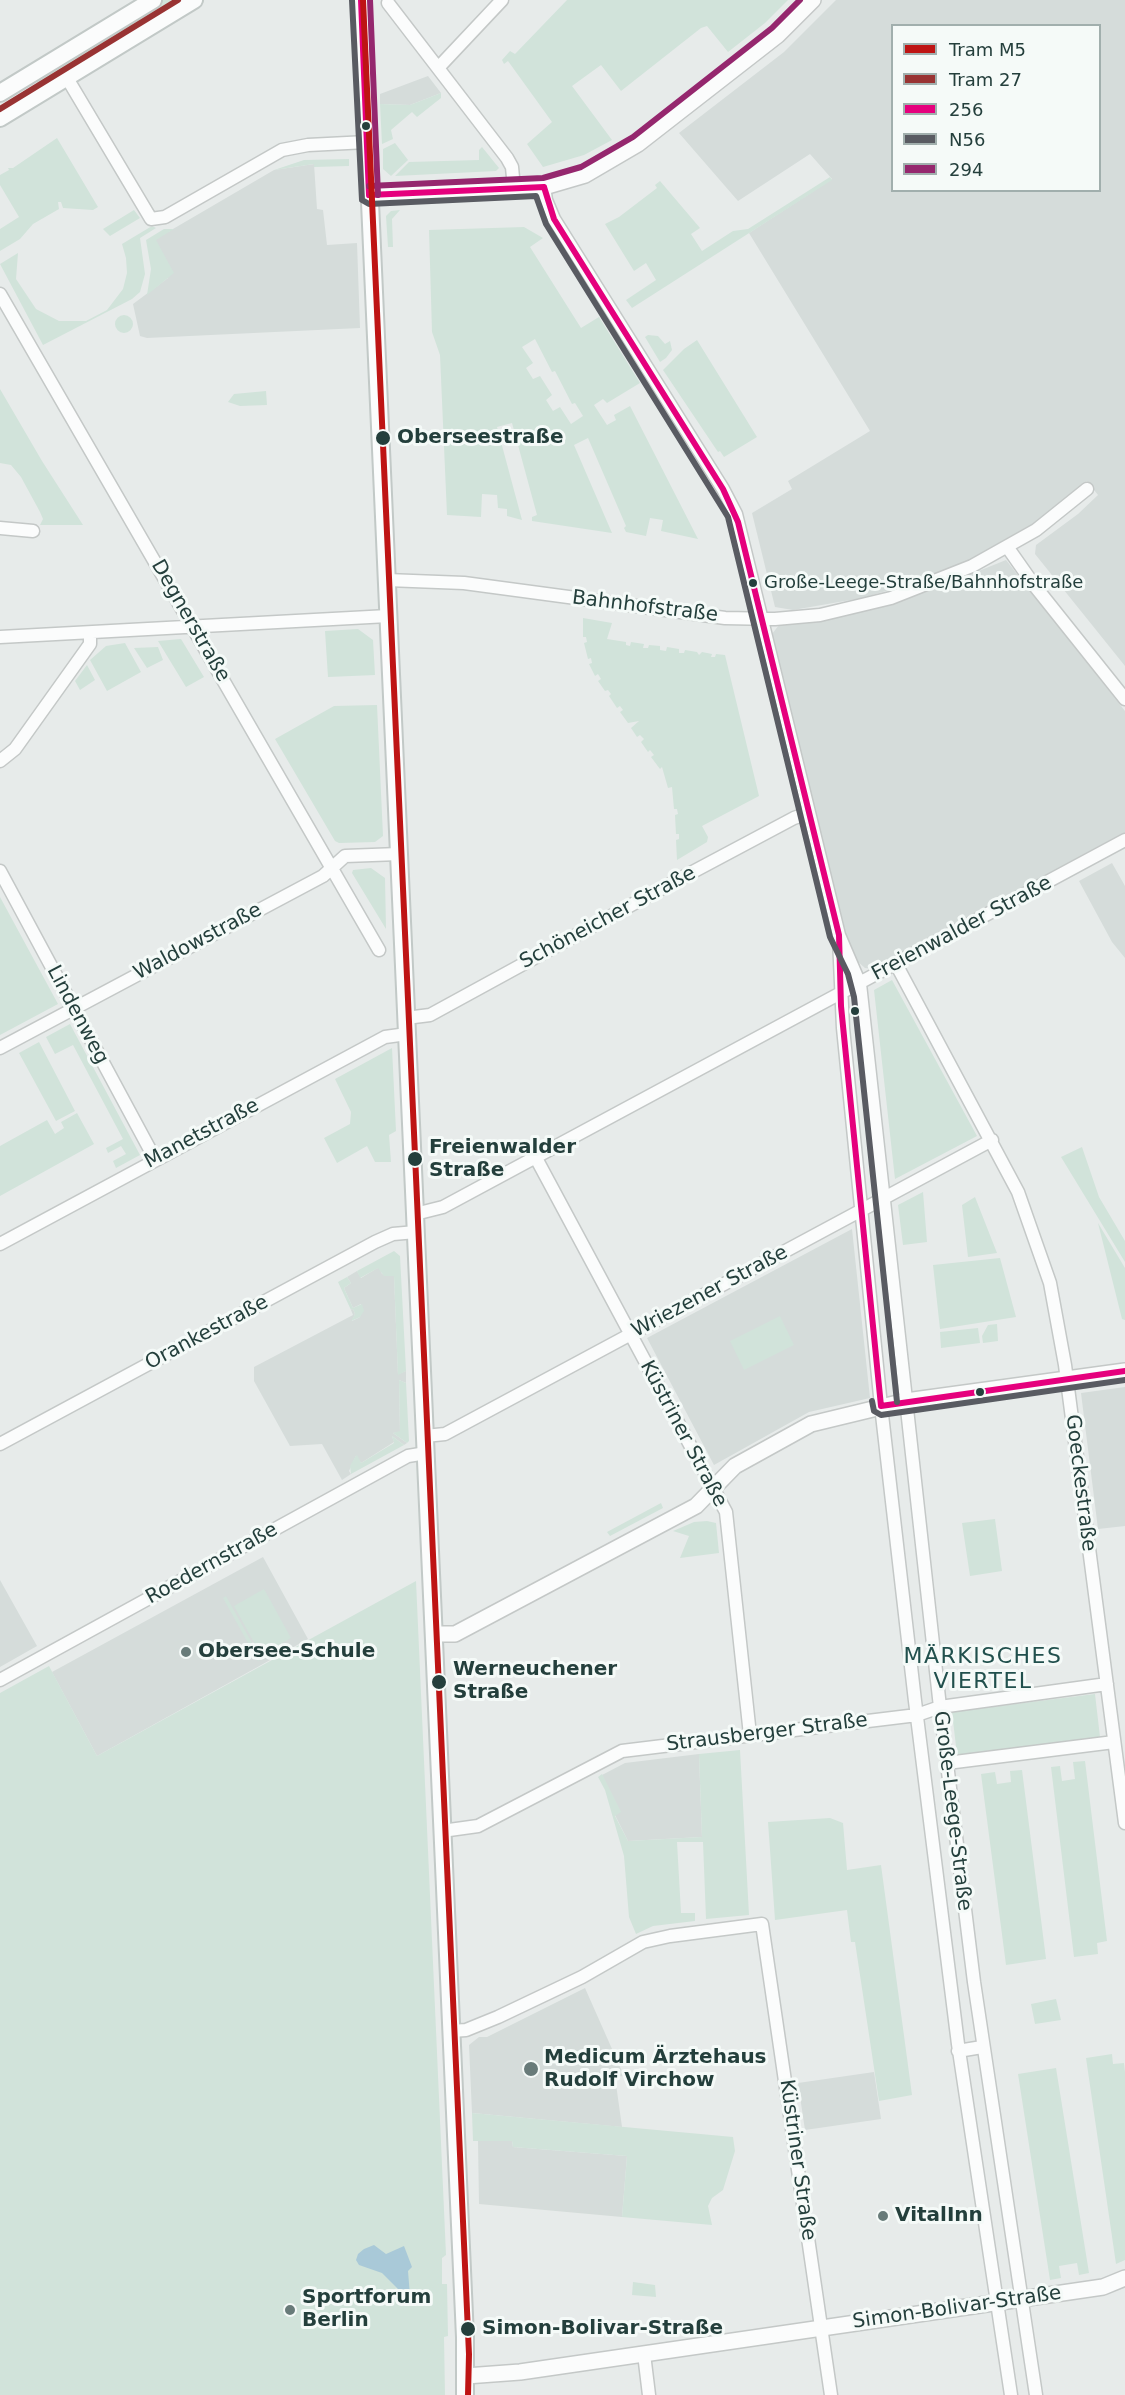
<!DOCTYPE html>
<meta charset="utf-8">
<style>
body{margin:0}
#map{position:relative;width:1125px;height:2395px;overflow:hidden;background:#e7ebea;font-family:"DejaVu Sans",sans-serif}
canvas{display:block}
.legend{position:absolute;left:891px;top:24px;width:210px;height:168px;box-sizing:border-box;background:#f5faf8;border:2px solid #a1afad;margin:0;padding:8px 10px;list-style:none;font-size:18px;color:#243f3c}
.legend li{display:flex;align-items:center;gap:12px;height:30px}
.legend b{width:30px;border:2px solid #a1afad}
</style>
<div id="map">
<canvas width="1125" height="2395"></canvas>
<ul class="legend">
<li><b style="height:8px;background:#be1414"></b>Tram M5</li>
<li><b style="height:8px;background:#933"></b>Tram 27</li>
<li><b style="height:8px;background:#e5007d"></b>256</li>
<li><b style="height:8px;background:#595b62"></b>N56</li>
<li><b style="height:8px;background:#95276e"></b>294</li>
</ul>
</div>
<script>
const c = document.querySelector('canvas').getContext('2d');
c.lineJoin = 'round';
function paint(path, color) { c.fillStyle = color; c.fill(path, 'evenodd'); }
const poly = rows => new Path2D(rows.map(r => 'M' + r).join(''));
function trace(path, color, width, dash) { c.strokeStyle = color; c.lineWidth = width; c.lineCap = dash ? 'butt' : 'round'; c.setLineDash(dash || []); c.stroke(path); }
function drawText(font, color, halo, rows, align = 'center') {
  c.font = font + ' "DejaVu Sans",sans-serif'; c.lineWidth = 6; c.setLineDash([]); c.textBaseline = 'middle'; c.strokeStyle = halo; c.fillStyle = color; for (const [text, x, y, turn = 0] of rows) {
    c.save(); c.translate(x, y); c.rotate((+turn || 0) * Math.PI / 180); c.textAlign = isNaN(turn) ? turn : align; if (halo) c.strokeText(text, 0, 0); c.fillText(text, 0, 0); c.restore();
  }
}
const built = poly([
 [836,0,1125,0,1125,666,1035,554,1036,545,1078,514,1098,495,1087,481,1033,525,970,561,903,586,862,598,793,610,775,607,752,513,792,489,788,481,870,431,749,233,832,179,810,154,738,201,679,133,784,52],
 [892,26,1100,26,1100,190,892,190],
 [428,76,441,93,410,105,380,104,380,94],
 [314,164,317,209,323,210,327,245,357,243,360,328,147,338,140,336,133,304,168,278,149,243,274,170],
 [1006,560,1125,711,1125,834,874,969,865,968,857,961,842,928,772,634,779,625,860,612,929,591],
 [1112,863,1125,886,1125,958,1112,942,1079,881],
 [852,1229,870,1398,809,1412,714,1465,647,1338],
 [379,1267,382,1274,394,1276,398,1374,406,1371,406,1383,399,1380,400,1432,393,1433,407,1443,404,1445,392,1436,394,1442,361,1463,356,1456,349,1471,351,1474,342,1480,322,1444,290,1446,254,1381,254,1367,353,1315,351,1310,353,1309,355,1314,352,1321,360,1317,361,1304,353,1308,344,1288,351,1283,347,1277,357,1271,361,1278],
 [1125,1387,1125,1526,1098,1529,1081,1393],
 [263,1557,308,1639,97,1756,52,1672],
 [0,1580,37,1646,0,1667],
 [699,1754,702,1837,628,1841,615,1815,602,1775,625,1763],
 [585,1988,624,2076,615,2077,622,2127,472,2113,469,2045,479,2037,487,2037],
 [874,2072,881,2119,805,2130,798,2083],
 [478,2141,512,2141,513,2147,627,2156,622,2217,479,2204]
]);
const green = poly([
 [161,0,185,0,42,91,33,76],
 [567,0,788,0,765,23,728,52,707,26,701,28,621,91,601,65,572,86,612,140,584,155,543,167,527,144,552,122,508,61,504,64,502,60,510,51,515,54],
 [441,93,441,98,417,117,412,112,391,130,393,139,382,144,380,104,410,105],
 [57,138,98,207,93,210,63,208,61,202,58,202,59,209,33,224,20,239,0,251,0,229,19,217,0,185,0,175,9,170,8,168,13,168],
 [395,143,408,160,391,176,383,169,383,149],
 [482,147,499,168,496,171,395,176,409,162,479,160,479,150],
 [349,159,349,166,314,167,314,164,274,170,304,160],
 [503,177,501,181,415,184,419,181],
 [830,177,832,180,632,308,626,300,656,280,646,263,634,271,605,224,619,217,657,188,655,185,660,181,700,228,691,234,702,251,733,231,748,229],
 [134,210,140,218,110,236,103,229],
 [400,210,392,219,393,247,388,247,386,216,391,211],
 [152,226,156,228,140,238,145,274,140,292,132,299,43,345,0,264,18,253,16,279,36,309,59,321,86,321,107,310,123,289,127,273,126,258,122,244],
 [524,227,543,238,530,247,581,328,599,317,640,383,607,403,603,399,594,405,607,425,616,420,614,415,630,406,698,539,661,531,663,520,650,518,646,536,626,532,624,528,626,526,588,438,574,445,612,533,532,521,532,517,537,515,512,423,497,427,522,520,507,516,507,509,498,508,497,495,482,494,481,517,447,515,440,355,432,332,429,230],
 [535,339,552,372,555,371,572,404,575,403,583,416,571,424,560,407,553,411,546,400,552,395,540,376,533,379,526,368,533,363,522,347],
 [164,229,174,229,156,240,174,273,147,295,151,269,146,240],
 '115 324a9 9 0 1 1 18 0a9 9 0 1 1-18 0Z',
 [648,335,658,336,665,344,670,341,672,350,666,358,660,362,645,337],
 [697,340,757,437,724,457,720,451,718,452,663,370,684,349],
 [0,389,42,461,83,525,40,525,43,519,40,512,21,477,11,465,0,463],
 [266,391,267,405,240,406,228,402,234,394],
 [583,618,612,623,607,639,626,642,626,645,630,646,631,642,644,644,643,648,648,648,649,645,660,646,660,650,666,651,667,647,679,649,679,653,684,653,685,650,697,652,699,655,702,652,712,654,711,657,715,657,716,654,725,655,759,796,702,826,708,837,707,842,677,860,676,840,679,839,679,834,676,834,675,815,678,814,677,809,674,809,672,787,668,788,662,767,660,769,651,757,654,755,650,750,648,752,641,742,644,739,640,735,637,737,631,728,639,721,628,723,620,712,623,710,620,706,617,708,609,696,611,694,608,690,605,691,598,681,601,679,598,674,595,676,589,664,592,663,591,658,588,659,584,643,587,642,586,637,583,637],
 [358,629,373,640,375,675,328,677,325,631],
 [181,639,204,677,186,687,158,641],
 [125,643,141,672,107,691,90,660,106,646],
 [158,647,163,660,147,668,134,648],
 [87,665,95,680,80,690,75,681],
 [377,705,383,836,375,842,339,843,335,841,275,739,334,706],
 [371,868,385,878,386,929,352,873,353,870],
 [0,897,58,1004,0,1035],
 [892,980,977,1136,895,1179,874,990],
 [70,1024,140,1155,116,1168,113,1161,126,1154,121,1146,108,1153,106,1148,123,1139,73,1045,55,1054,46,1037],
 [39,1042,75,1111,56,1121,19,1053],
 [392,1048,396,1131,389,1135,391,1162,375,1162,367,1146,337,1163,324,1138,350,1124,351,1112,335,1079],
 [77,1113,94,1144,0,1196,0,1146,47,1120,55,1134,64,1128,61,1122],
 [1082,1147,1099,1197,1125,1241,1125,1262,1061,1157],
 [923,1192,927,1242,903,1245,898,1205],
 [975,1197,997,1253,968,1257,962,1205],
 [1098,1223,1125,1268,1125,1320,1122,1319],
 [394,1251,400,1256,406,1371,398,1375,394,1276,384,1276,378,1268,360,1278,357,1271],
 [1000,1258,1016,1317,940,1329,933,1265],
 [347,1277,351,1283,344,1288,353,1308,362,1304,364,1311,360,1317,351,1321,355,1314,353,1309,351,1310,338,1282],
 [780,1316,794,1345,744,1370,730,1341],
 [997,1324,998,1341,983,1343,982,1336,988,1325],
 [978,1328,980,1343,941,1348,940,1332],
 [399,1380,406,1383,409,1441,407,1443,393,1433,400,1431],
 [392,1436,404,1445,351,1474,350,1466,355,1457,357,1455,361,1463,394,1443],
 [661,1503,663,1508,610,1536,607,1532],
 [995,1519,1002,1571,970,1576,962,1523],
 [707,1521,716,1523,719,1553,680,1558,689,1536,673,1531,694,1522],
 [416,1581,446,2255,442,2258,442,2284,447,2284,448,2336,444,2337,445,2395,0,2395,0,1693,49,1666,97,1756],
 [264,1589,291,1638,261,1655,234,1606],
 [226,1596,261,1659,258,1661,223,1598],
 [1095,1694,1100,1737,957,1755,952,1712],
 [740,1750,749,1915,706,1919,703,1842,677,1842,681,1913,695,1913,695,1921,653,1926,636,1934,629,1917,624,1856,605,1790,598,1777,602,1774,621,1812,615,1816,628,1841,702,1837,699,1754],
 [1085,1761,1107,1941,1097,1943,1098,1954,1074,1957,1051,1767,1060,1766,1062,1781,1075,1779,1073,1762],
 [1022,1770,1046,1959,1006,1965,981,1774,995,1772,997,1784,1011,1782,1010,1771],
 [830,1818,843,1823,847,1870,881,1865,912,2095,879,2101,855,1942,851,1942,847,1910,775,1920,768,1822],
 [1056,1999,1061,2020,1035,2024,1031,2004],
 [1112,2054,1113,2064,1124,2063,1125,2072,1125,2260,1116,2264,1086,2058],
 [1056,2068,1089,2273,1079,2275,1077,2263,1059,2266,1061,2278,1050,2280,1018,2074],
 [472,2113,733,2137,735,2151,723,2190,712,2198,708,2206,712,2225,622,2217,627,2156,513,2147,512,2141,473,2141],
 [633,2282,655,2285,656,2297,632,2295]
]);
const water = poly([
 [374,2245,386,2254,404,2246,412,2267,408,2271,410,2296,406,2297,382,2273,359,2265,356,2260,358,2254,364,2249]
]);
const minor = poly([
 [388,3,507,158,512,167,514,188],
 [438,68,502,0],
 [67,78,151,219,165,217,282,150,308,145,367,142],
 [544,187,546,200,554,219,723,489,736,514,839,935,860,984,940,1707,974,1982,1036,2395],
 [0,294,379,950],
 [0,528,33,531],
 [1008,548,1034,585,1125,699],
 [387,580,464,583,725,618,775,619,820,615,891,598,972,566,1036,530,1087,489],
 [0,637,388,616],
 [0,761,15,749,90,644,90,633],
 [0,871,155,1159],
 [839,939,843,1028,881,1406,915,1701,958,2044,1011,2395],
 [896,964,1018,1192,1050,1283,1065,1365,1125,1823],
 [406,1018,430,1015,655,892,794,818,808,813],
 [0,1048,323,876,345,856,399,854],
 [536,1158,726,1512,750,1735],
 [415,1214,443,1207,1125,840],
 [0,1244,385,1037,407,1034],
 [425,1436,445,1434,992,1140],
 [0,1444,375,1242,393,1234,416,1232],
 [0,1680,408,1456,426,1453],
 [947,1763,1114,1742],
 [442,1831,478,1826,622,1751,917,1715,940,1707,1107,1684],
 [451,2031,466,2030,498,2017,582,1977,643,1942,670,1936,762,1924,831,2395],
 [958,2051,982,2047],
 [644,2354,649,2395]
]);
const tertiary = poly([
 [369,195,544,187,585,175,638,144,778,35,813,0],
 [434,1634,455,1634,696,1506,735,1466,811,1424,906,1401,1125,1371],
 [466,2376,520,2372,1021,2299,1103,2287,1125,2278]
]);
const secondary = poly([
 [361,0,465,2337,465,2395],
 [0,93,153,0],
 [0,118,194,0]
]);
const bus1 = poly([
 [361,0,369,195],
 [544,187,554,219,723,489,738,522,839,935,841,1006,881,1406,1125,1371],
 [369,195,544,187]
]);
const bus2 = poly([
 [352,0,362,200,369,204,536,196,546,224,728,517,830,937,848,974,854,997,897,1402],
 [872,1401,874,1411,881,1415,1125,1380]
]);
const bus3 = poly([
 [370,0,378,195],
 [369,186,543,178,581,167,633,137,772,28,800,0]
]);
const tram1 = poly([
 [363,0,469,2354,468,2395]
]);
const tram2 = poly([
 [0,109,178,0]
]);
const markers = [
 [366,126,5,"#243f3c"],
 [383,438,8,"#243f3c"],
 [753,583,5,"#243f3c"],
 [855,1011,5,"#243f3c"],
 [415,1159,8,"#243f3c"],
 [980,1392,5,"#243f3c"],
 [186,1652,6,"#687b79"],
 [439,1682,8,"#243f3c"],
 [531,2069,8,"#687b79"],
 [883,2216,6,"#687b79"],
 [290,2310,6,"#687b79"],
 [468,2329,8,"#243f3c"]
];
const busNames = [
 ["Große-Leege-Straße/Bahnhofstraße",764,583]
];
const stopNames = [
 ["Oberseestraße",397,438],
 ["Freienwalder",429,1148],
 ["Straße",429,1171],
 ["Werneuchener",453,1670],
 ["Straße",453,1693],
 ["Simon-Bolivar-Straße",482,2329]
];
const streetNames = [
 ["Bahnhofstraße",645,607,7],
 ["Degnerstraße",190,621,60],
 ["Schöneicher Straße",608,918,-28],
 ["Freienwalder Straße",962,929,-28],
 ["Waldowstraße",198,942,-28],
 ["Lindenweg",77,1015,62],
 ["Manetstraße",202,1134,-28],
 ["Wriezener Straße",710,1292,-28],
 ["Orankestraße",207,1333,-28],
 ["Küstriner Straße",683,1434,62],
 ["Goeckestraße",1080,1483,83],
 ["Roedernstraße",212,1564,-29],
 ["Strausberger Straße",767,1733,-7],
 ["Große-Leege-Straße",952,1811,83],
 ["Küstriner Straße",797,2160,82],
 ["Simon-Bolivar-Straße",957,2308,-8]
];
const poiNames = [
 ["Obersee-Schule",198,1652],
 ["Medicum Ärztehaus",544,2058],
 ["Rudolf Virchow",544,2081],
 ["VitalInn",895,2216],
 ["Sportforum",302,2298],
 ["Berlin",302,2321]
];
const quarterNames = [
 ["MÄRKISCHES",983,1657],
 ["VIERTEL",983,1682]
];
paint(built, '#d5dcda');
paint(green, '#d1e3da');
paint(water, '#a9c9d8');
trace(minor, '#c4c8c7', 15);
trace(tertiary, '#c4c8c7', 18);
trace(secondary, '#c2c9c7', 20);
trace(minor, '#fbfcfc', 12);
trace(tertiary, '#fbfcfc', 15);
trace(secondary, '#fbfcfc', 16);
trace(bus1, '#e5007d', 6);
trace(bus2, '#595b62', 6);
trace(bus3, '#95276e', 6);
trace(tram1, '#be1414', 6);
trace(tram2, '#933', 6);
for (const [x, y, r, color] of markers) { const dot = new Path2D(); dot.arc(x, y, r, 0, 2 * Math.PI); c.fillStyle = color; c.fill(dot); trace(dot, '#f5faf8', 2); }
drawText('18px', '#243f3c', '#f5faf8', busNames, 'left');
drawText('bold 20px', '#243f3c', '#f5faf8', stopNames, 'left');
drawText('20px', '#243f3c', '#f5faf8', streetNames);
drawText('bold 20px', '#243f3c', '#f5faf8', poiNames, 'left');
c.letterSpacing = '1.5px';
drawText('22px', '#21504d', '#f5faf8', quarterNames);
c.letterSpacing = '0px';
</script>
